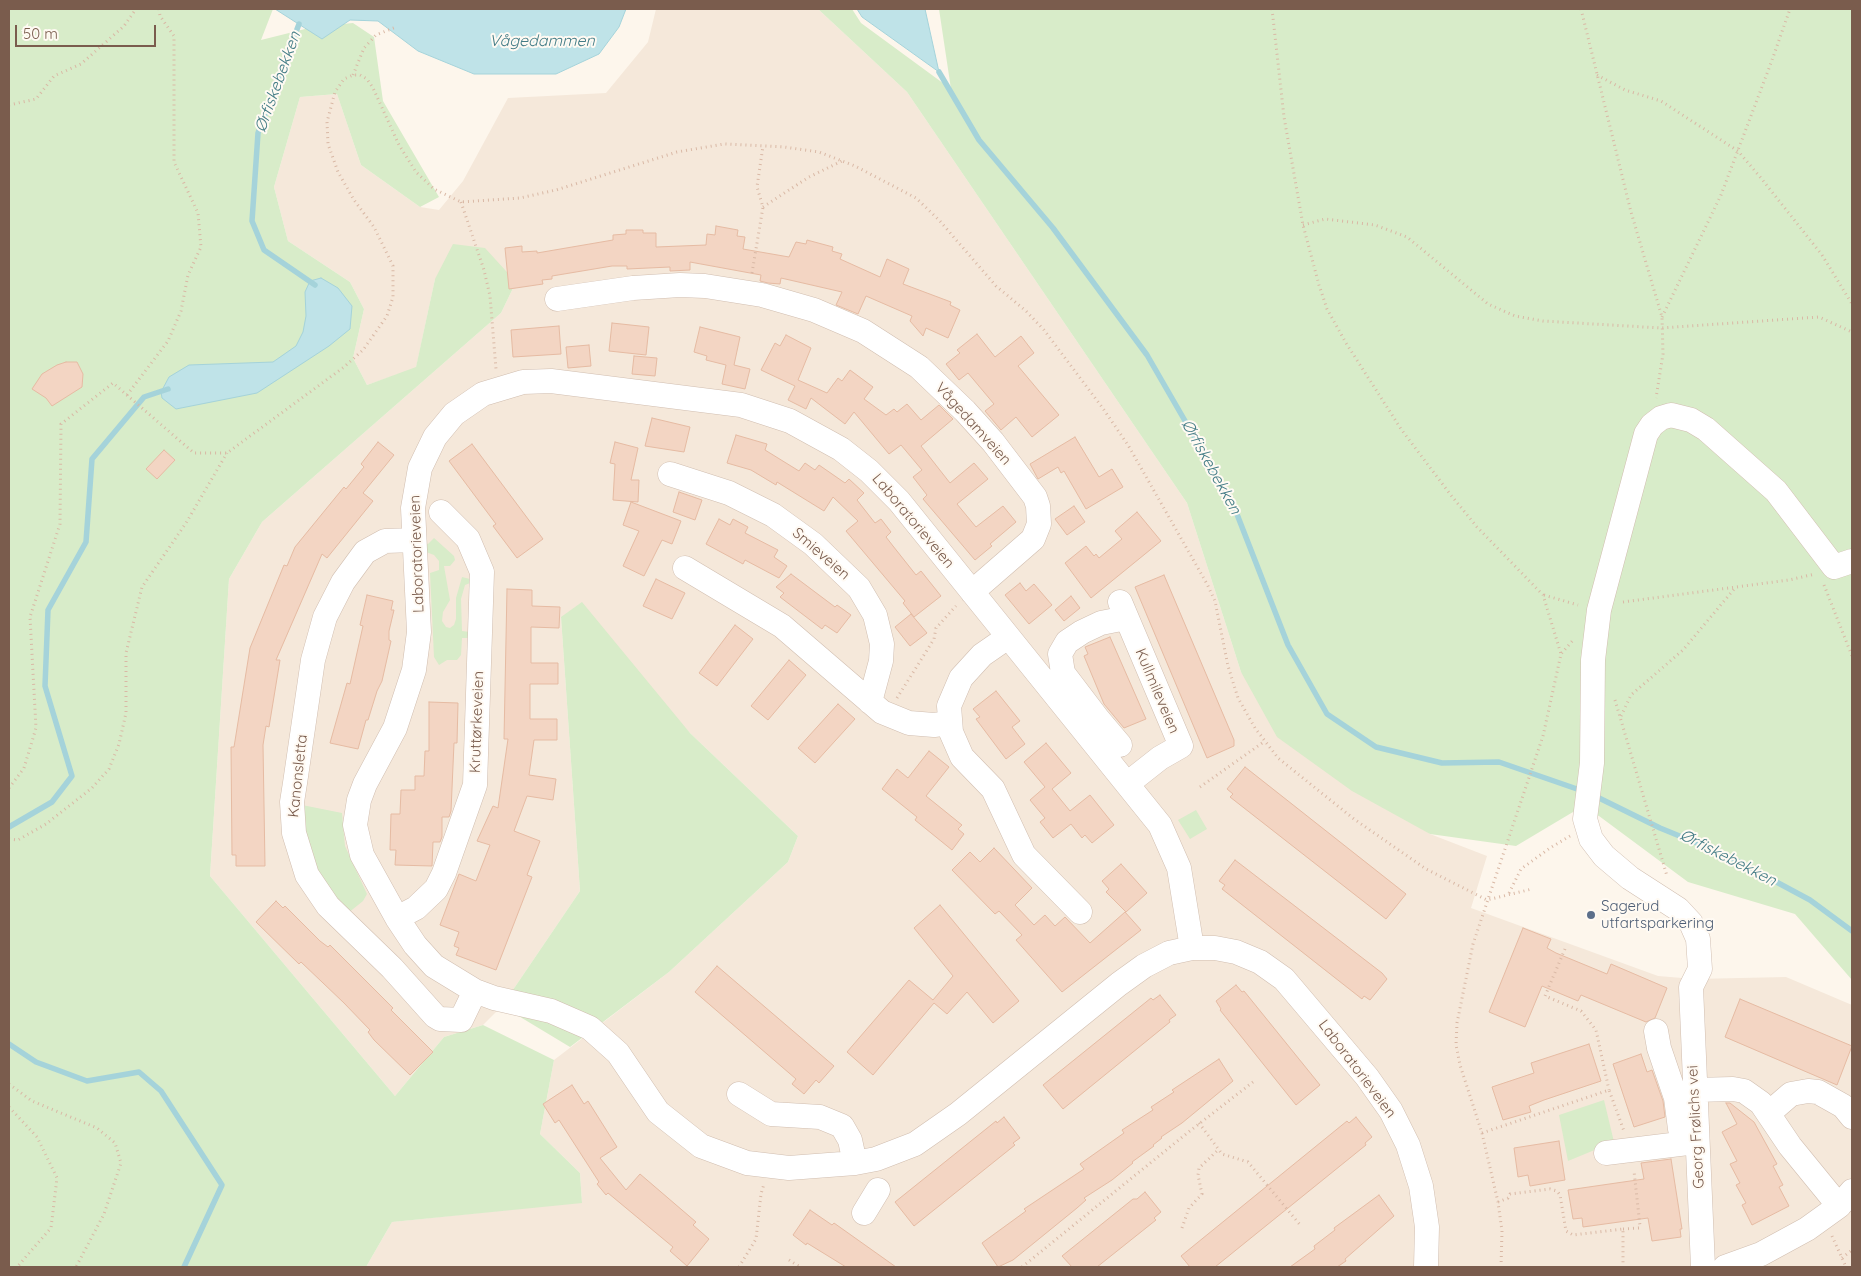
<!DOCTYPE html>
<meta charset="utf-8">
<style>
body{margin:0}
#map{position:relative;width:1861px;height:1276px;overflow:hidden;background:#fdf6ec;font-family:Quicksand,sans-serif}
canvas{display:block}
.frame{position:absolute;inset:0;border:10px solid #7a5c4d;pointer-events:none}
.scale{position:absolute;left:15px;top:25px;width:141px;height:22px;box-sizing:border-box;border:2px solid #7a5c4d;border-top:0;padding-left:6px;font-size:15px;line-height:18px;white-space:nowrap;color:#7a5c4d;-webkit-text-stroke:4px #fffaf3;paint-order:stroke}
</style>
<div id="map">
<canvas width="1861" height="1276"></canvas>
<div class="frame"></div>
<div class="scale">50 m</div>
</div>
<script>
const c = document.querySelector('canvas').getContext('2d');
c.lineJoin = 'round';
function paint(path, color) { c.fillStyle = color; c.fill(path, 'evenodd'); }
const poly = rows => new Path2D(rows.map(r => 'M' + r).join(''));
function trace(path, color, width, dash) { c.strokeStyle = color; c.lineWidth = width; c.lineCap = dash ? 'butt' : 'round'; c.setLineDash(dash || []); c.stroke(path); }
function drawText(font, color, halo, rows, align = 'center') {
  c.font = font + ' Quicksand,sans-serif'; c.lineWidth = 4; c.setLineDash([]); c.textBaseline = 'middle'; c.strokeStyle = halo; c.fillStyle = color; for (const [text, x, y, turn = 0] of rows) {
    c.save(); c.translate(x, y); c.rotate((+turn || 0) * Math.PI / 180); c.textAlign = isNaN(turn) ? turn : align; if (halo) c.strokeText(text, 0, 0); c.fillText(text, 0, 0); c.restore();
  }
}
const residential = poly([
 [656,9,818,9,907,92,1187,503,1241,672,1430,834,1487,856,1471,908,1658,976,1694,979,1786,977,1852,1005,1852,1267,366,1267,392,1222,582,1202,580,1173,540,1134,554,1060,669,972,788,862,798,836,690,733,561,617,580,891,502,1006,483,1025,444,1037,395,1096,210,876,229,579,262,522,501,313,516,282,435,279,416,368,367,385,353,358,364,309,350,282,288,241,274,187,300,97,337,94,361,165,420,207,439,210,463,181,508,98,606,93,648,42]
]);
const green = poly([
 [9,9,273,9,261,40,313,27,353,23,374,37,383,101,439,197,420,207,361,165,337,94,300,97,274,187,288,241,350,282,364,309,353,358,367,385,416,367,435,279,453,244,485,248,516,282,501,313,262,522,229,579,210,876,395,1096,444,1037,483,1025,554,1060,540,1134,580,1173,582,1203,392,1222,366,1267,9,1267],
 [818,9,852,9,861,23,951,89,939,9,1852,9,1852,980,1795,914,1688,882,1599,816,1573,812,1516,846,1430,834,1352,791,1277,737,1241,672,1187,503,907,92],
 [434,538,454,556,455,560,450,566,444,566,450,600,443,612,442,621,446,627,450,628,454,625,456,619,456,598,462,577,470,579,470,583,465,585,461,599,462,631,470,632,470,638,462,638,461,655,457,660,447,660,439,665,434,657,430,573,439,570,439,561,434,555,426,552,425,543,428,544],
 [582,602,690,733,798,836,788,862,669,972,570,1047,502,1006,580,891,561,617],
 [302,805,342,813,345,846,367,894,363,901,348,913,322,881,305,833],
 [1196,810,1207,829,1190,839,1178,820],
 [1604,1100,1614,1142,1568,1161,1559,1115]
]);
const water = poly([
 [275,9,626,9,619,27,599,54,556,74,474,74,418,51,378,21,350,20,322,39,275,9],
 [857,9,925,9,939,72,862,17,857,9],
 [321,278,338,288,352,306,350,329,329,346,257,393,176,409,162,398,161,392,169,377,189,365,273,362,296,346,303,332,306,316,305,292,310,281,321,278]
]);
const stream = poly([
 [299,24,258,133,252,221,264,250,315,285],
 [939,72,979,140,1053,228,1147,355,1233,504,1288,645,1327,714,1376,747,1442,763,1499,762,1577,789],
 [1597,797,1660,828,1726,855,1810,900,1852,931],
 [9,827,52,802,72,776,45,686,48,610,86,542,92,459,144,397,168,389],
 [9,1044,36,1062,87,1081,139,1072,161,1091,222,1185,184,1267]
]);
const building = poly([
 [716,226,738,230,737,236,745,237,743,249,789,257,796,242,806,244,807,240,833,247,832,251,842,254,840,259,880,277,887,259,909,269,903,284,951,302,950,305,960,310,948,338,926,328,923,336,910,321,912,316,866,296,858,314,836,305,842,292,781,278,780,284,768,283,760,281,761,275,690,262,690,270,670,271,670,267,627,269,627,266,612,266,552,276,552,279,542,280,543,284,509,289,505,248,522,246,522,252,537,251,537,253,613,240,613,235,626,234,626,230,643,230,643,233,656,233,656,247,706,245,707,234,715,235,716,226],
 [612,323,649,327,646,355,609,351,612,323],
 [559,326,561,354,513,357,511,330,559,326],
 [700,327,740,337,734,365,750,369,745,389,722,384,726,365,706,360,707,356,694,352,700,327],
 [977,334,995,357,1021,336,1034,353,1018,366,1059,415,1032,437,1016,417,1001,430,985,411,994,404,968,373,959,380,946,364,960,353,957,350,977,334],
 [786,335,811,348,798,380,827,393,838,378,842,381,850,370,873,387,864,399,886,415,894,409,897,412,907,404,921,420,939,405,953,419,921,446,950,483,974,463,988,479,957,504,976,527,1003,506,1016,522,990,544,992,546,975,560,923,499,927,495,913,477,922,470,901,445,889,454,854,412,845,424,811,398,806,409,788,400,795,386,761,370,775,343,780,346,786,335],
 [589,345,591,366,568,368,566,347,589,345],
 [634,356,657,358,655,376,632,374,634,356],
 [66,362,77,362,83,374,82,387,52,406,46,398,32,389,42,374,57,365,66,362],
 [652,418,690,427,684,452,645,446,652,418],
 [736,435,767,444,765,450,799,471,805,463,815,470,819,465,845,483,849,479,864,493,857,500,875,523,881,519,891,532,886,537,893,546,916,575,921,571,941,596,914,617,903,603,905,601,846,531,858,521,833,497,824,511,777,482,776,485,751,470,727,463,736,435],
 [1075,437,1099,477,1112,469,1123,487,1086,509,1064,471,1061,473,1058,467,1038,479,1030,464,1075,437],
 [378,442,394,455,363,493,373,501,327,558,322,554,276,660,280,660,269,727,266,726,263,745,265,866,236,866,236,855,232,855,231,747,234,747,250,648,284,565,287,566,295,547,344,487,346,489,364,467,361,464,378,442],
 [615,442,638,448,631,480,639,480,638,502,613,500,615,464,610,463,615,442],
 [472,444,543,539,517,558,493,526,496,524,449,461,472,444],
 [164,450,175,460,157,479,146,469,164,450],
 [679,492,702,500,695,520,673,512,679,492],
 [631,502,681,521,672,544,662,540,644,576,623,566,639,531,623,525,631,502],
 [1074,506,1085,522,1067,535,1055,519,1074,506],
 [1137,512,1161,541,1091,598,1065,563,1086,546,1094,556,1096,554,1099,558,1122,539,1115,531,1137,512],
 [719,519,730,525,733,519,748,527,745,533,778,550,774,557,787,566,779,578,745,560,743,564,706,544,719,519],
 [791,574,835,607,837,605,851,615,837,633,825,625,822,629,780,597,784,593,776,587,791,574],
 [1164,575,1234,740,1234,746,1207,758,1135,587,1164,575],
 [656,579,685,593,672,619,643,606,656,579],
 [1020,583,1026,591,1034,584,1052,605,1029,624,1005,595,1020,583],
 [507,589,532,590,532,606,560,607,559,628,531,627,531,663,558,663,558,684,530,684,530,719,557,719,557,740,534,740,529,775,556,779,553,800,527,796,514,831,540,841,527,875,532,877,496,970,456,955,459,948,454,946,459,932,440,925,459,874,476,881,490,845,477,841,493,806,498,808,508,739,504,739,507,589],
 [367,595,393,601,391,610,394,610,389,631,389,640,391,641,382,681,377,691,368,720,366,720,358,749,330,743,347,683,350,684,363,626,360,625,367,595],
 [1071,596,1080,608,1064,621,1055,610,1071,596],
 [911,614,927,633,910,646,895,627,911,614],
 [735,625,753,639,717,686,699,673,735,625],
 [1110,637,1146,719,1124,728,1104,704,1084,656,1088,654,1085,647,1110,637],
 [789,660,806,675,768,720,751,706,789,660],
 [996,691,1020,721,1012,727,1025,744,1006,759,976,719,980,717,973,709,996,691],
 [429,702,458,703,457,743,454,743,451,811,449,817,442,817,442,837,440,842,433,842,432,866,395,865,396,850,390,850,391,814,400,814,401,790,415,790,415,776,424,776,425,751,429,751,429,702],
 [838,704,855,719,815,763,798,748,838,704],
 [1046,743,1071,773,1052,789,1070,811,1090,795,1114,825,1092,843,1085,835,1082,838,1071,824,1053,838,1040,822,1045,818,1030,800,1045,787,1024,762,1046,743],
 [929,751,949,767,926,796,962,825,958,829,964,834,952,850,915,820,917,817,882,789,897,769,908,778,929,751],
 [1245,767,1406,894,1386,919,1230,797,1233,794,1227,789,1245,767],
 [994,848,1032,888,1015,905,1034,925,1045,915,1055,926,1065,917,1090,943,1125,912,1141,930,1062,992,1016,940,1022,935,999,911,995,914,952,870,970,852,980,862,994,848],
 [1235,860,1382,973,1387,979,1370,1000,1364,996,1362,999,1222,889,1225,885,1219,881,1235,860],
 [1121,864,1147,893,1126,912,1106,892,1109,889,1102,881,1121,864],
 [276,901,283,908,285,906,320,941,328,947,330,945,393,1008,391,1010,433,1052,410,1075,374,1040,368,1032,370,1030,344,1003,301,962,299,964,256,922,276,901],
 [940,905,1019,1001,993,1023,967,992,947,1014,934,1003,873,1075,847,1052,909,980,933,1000,953,976,914,928,940,905],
 [1523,928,1551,939,1547,948,1556,953,1607,974,1611,964,1667,988,1655,1018,1646,1022,1581,995,1578,1001,1542,986,1525,1027,1489,1012,1523,928],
 [717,966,834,1066,819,1083,816,1080,804,1094,792,1084,796,1079,695,992,717,966],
 [1236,985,1242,992,1244,991,1320,1085,1296,1105,1220,1010,1221,1009,1216,1001,1236,985],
 [1160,995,1176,1015,1169,1020,1170,1022,1063,1109,1043,1085,1151,998,1153,1000,1160,995],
 [1740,999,1852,1046,1837,1085,1725,1037,1740,999],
 [1589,1044,1601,1081,1544,1100,1529,1106,1531,1112,1503,1120,1492,1087,1534,1073,1531,1063,1589,1044],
 [1641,1054,1647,1072,1652,1070,1663,1101,1665,1117,1634,1127,1613,1064,1641,1054],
 [1219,1059,1233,1081,1182,1123,1161,1137,1162,1138,1153,1145,1154,1146,1132,1162,1133,1163,1112,1180,1084,1198,1086,1200,1077,1208,1013,1260,998,1267,982,1243,1026,1211,1024,1209,1084,1169,1080,1164,1124,1133,1122,1130,1153,1110,1151,1107,1174,1092,1172,1090,1219,1059],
 [572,1085,584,1104,588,1101,617,1147,600,1158,626,1190,640,1174,696,1222,693,1225,709,1239,687,1266,670,1251,673,1247,608,1193,606,1195,597,1184,599,1182,559,1120,555,1123,543,1104,572,1085],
 [1726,1103,1730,1103,1754,1122,1777,1164,1773,1166,1783,1185,1779,1187,1789,1206,1752,1225,1742,1205,1746,1203,1736,1185,1740,1183,1730,1164,1737,1161,1722,1132,1737,1124,1726,1103],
 [1004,1117,1020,1138,1013,1143,1015,1145,914,1226,895,1202,996,1121,997,1123,1004,1117],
 [1356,1117,1372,1137,1365,1143,1366,1145,1215,1267,1190,1267,1181,1256,1347,1121,1349,1123,1356,1117],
 [1559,1141,1565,1180,1530,1186,1528,1175,1518,1177,1514,1148,1559,1141],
 [1671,1159,1682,1229,1680,1229,1681,1237,1652,1241,1648,1218,1583,1227,1582,1218,1573,1219,1568,1190,1644,1179,1641,1163,1671,1159],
 [1145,1192,1161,1212,1154,1218,1156,1220,1097,1267,1072,1267,1062,1256,1133,1199,1137,1199,1145,1192],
 [1379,1195,1394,1216,1345,1259,1346,1261,1337,1267,1290,1267,1315,1249,1314,1246,1335,1230,1334,1228,1379,1195],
 [810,1210,832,1225,834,1223,896,1267,846,1267,807,1243,806,1245,793,1235,810,1210]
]);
const path = poly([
 [1272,9,1284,117,1303,225,1319,285,1327,309,1346,343,1401,429,1450,494,1477,527,1543,595,1561,654],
 [1581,9,1631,212,1662,317,1663,354,1656,398],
 [353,75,364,48,376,35,396,27],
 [1597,75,1625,90,1661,101,1738,151,1761,178,1822,255,1852,304],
 [9,105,36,99,54,76,81,64,124,26,136,9],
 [461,202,484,270,490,296,496,369],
 [763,207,809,177,842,161],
 [1303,225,1325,219,1375,225,1407,237,1488,304,1515,316,1543,321,1661,328,1819,317,1852,332],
 [752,273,763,207,757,187,763,146],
 [1662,317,1721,195,1771,63,1790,9],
 [127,395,168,341,181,311,188,275,201,247,198,213,174,162,174,36,160,16,159,9],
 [1824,585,1852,656],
 [1544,595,1578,605],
 [1623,602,1789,580,1815,574],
 [897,698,934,639,936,628,956,606],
 [1615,700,1667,876],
 [1621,716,1631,695,1683,650,1735,588],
 [1200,787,1265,741],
 [9,788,24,768,36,728,30,617,60,524,61,424,113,383,194,453,227,453,344,367,363,350,387,316,393,297,393,266,374,227,354,200,338,172,328,144,327,122,335,92,344,79,353,75,360,75,367,79,373,88,399,145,416,172,434,189,461,202,520,198,556,190,677,152,724,144,784,147,819,152,855,166,916,198,939,220,996,286,1026,311,1044,330,1102,407,1128,445,1207,584,1215,601,1228,666,1238,698,1255,728,1278,758,1354,819,1426,869,1487,900,1532,889],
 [9,839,18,840,46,824,92,788,109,769,119,744,126,713,126,653,142,587,186,523,227,453],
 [1509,893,1521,869,1550,848,1570,836],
 [1565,949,1545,996,1581,1011,1596,1030,1609,1090],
 [9,1084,32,1101,97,1128,115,1143,121,1163,104,1214,76,1267],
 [9,1107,37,1137,57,1178,51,1228,17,1267],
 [1199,1123,1222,1154,1248,1162,1301,1226],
 [1482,1133,1609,1090,1624,1131],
 [1498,1202,1508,1198,1510,1194,1550,1189,1557,1191,1560,1195,1566,1231,1573,1235,1623,1229,1623,1267],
 [1182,1228,1189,1208,1202,1194,1198,1175,1199,1168,1218,1150],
 [1623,1229,1639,1228,1640,1226,1634,1171],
 [1832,1236,1846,1267],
 [1842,1258,1852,1250],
 [789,1260,800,1267],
 [739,1267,756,1239,761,1194,764,1184],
 [1022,1267,1186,1134,1253,1082],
 [1501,1267,1502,1231,1498,1202,1482,1133,1460,1065,1456,1045,1457,1023,1473,944,1543,736,1561,654,1574,639]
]);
const minor = poly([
 [557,299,633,288,680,285,705,286,762,295,814,310,863,331,919,367,965,411,993,442,1035,497,1038,506,1039,524,1033,539,972,592],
 [670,474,729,493,773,515,813,544,859,588,875,615,882,644,881,661,870,702],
 [414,540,385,541,365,552,343,582,325,617,313,660,295,783,292,802,294,833,307,875,328,906,392,968,435,1016,440,1019,461,1020,475,991],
 [685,568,782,626,882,712,909,723,934,725,949,723],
 [1120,602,1181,746,1160,758,1127,784],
 [1008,637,982,655,961,678,949,706,951,732,962,757,993,789,1024,855,1080,912],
 [1120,745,1098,719,1063,673,1060,654,1067,642,1082,632,1101,623,1126,618],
 [397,918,416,908,436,889,444,873,475,785,482,572,468,539,441,512],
 [1192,948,1179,868,1160,825,899,501,869,471,841,449,790,421,741,405,551,381,523,382,483,394,454,414,435,437,420,468,413,508,419,632,414,670,395,728,365,784,359,800,355,825,362,855,397,918,415,945,434,966,475,991,494,998,551,1011,590,1028,618,1053,658,1112,701,1146,747,1163,789,1168,855,1163,876,1159,915,1144,958,1114,1119,984,1144,966,1169,953,1192,948,1215,948,1236,952,1260,962,1284,979,1367,1077,1391,1111,1408,1145,1421,1186,1427,1227,1426,1267],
 [1656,1031,1659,1048,1676,1098,1680,1129],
 [1694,1090,1733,1089,1744,1091,1761,1103,1790,1146,1839,1206],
 [739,1094,771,1114,820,1117,842,1126,850,1140,855,1163],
 [1769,1113,1791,1094,1808,1091,1818,1092,1843,1106,1852,1117],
 [1606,1153,1696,1142],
 [864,1213,878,1190],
 [1703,1267,1691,987,1700,969,1698,939,1691,923,1678,909,1630,878,1604,856,1591,839,1585,819,1592,763,1593,660,1599,610,1646,434,1652,425,1661,418,1671,415,1691,420,1706,429,1776,491,1834,567,1852,561],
 [1725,1267,1761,1254,1807,1229,1839,1206,1852,1191]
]);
const markers = [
 [1591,915,5,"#5c6f8a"]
];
const streetNames = [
 ["Vågedamveien",973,424,48],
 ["Laboratorieveien",913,521,50],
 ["Laboratorieveien",417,554,-92],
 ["Smieveien",821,554,41],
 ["Kullmileveien",1157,691,67],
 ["Kruttørkeveien",477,722,-88],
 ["Kanonsletta",298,776,-84],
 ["Laboratorieveien",1357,1069,53],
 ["Georg Frølichs vei",1696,1127,-93]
];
const serviceNames = [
 ["Sagerud",1601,906],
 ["utfartsparkering",1601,923]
];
const waterNames = [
 ["Vågedammen",542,41],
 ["Ørfiskebekken",278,82,-70],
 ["Ørfiskebekken",1211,467,61],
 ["Ørfiskebekken",1728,858,27]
];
paint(residential, '#f5e8da');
paint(green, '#d8ecc9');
paint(water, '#bfe3e8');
trace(water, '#a5d3da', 1);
trace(stream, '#a5d3da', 5.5);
paint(building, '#f3d5c3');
trace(building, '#e6bba3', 1);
trace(minor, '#d1beb0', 25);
trace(path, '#d9b8a5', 3, [1, 4]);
trace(minor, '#fff', 24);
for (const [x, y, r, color] of markers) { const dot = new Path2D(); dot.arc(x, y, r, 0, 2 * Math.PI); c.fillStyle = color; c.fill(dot); trace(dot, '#fffaf3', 2); }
drawText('15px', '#7a5c4d', '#fffaf3', streetNames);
drawText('15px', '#4e5e75', '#fffaf3', serviceNames, 'left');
drawText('italic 16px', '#437c86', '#fffaf3', waterNames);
</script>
